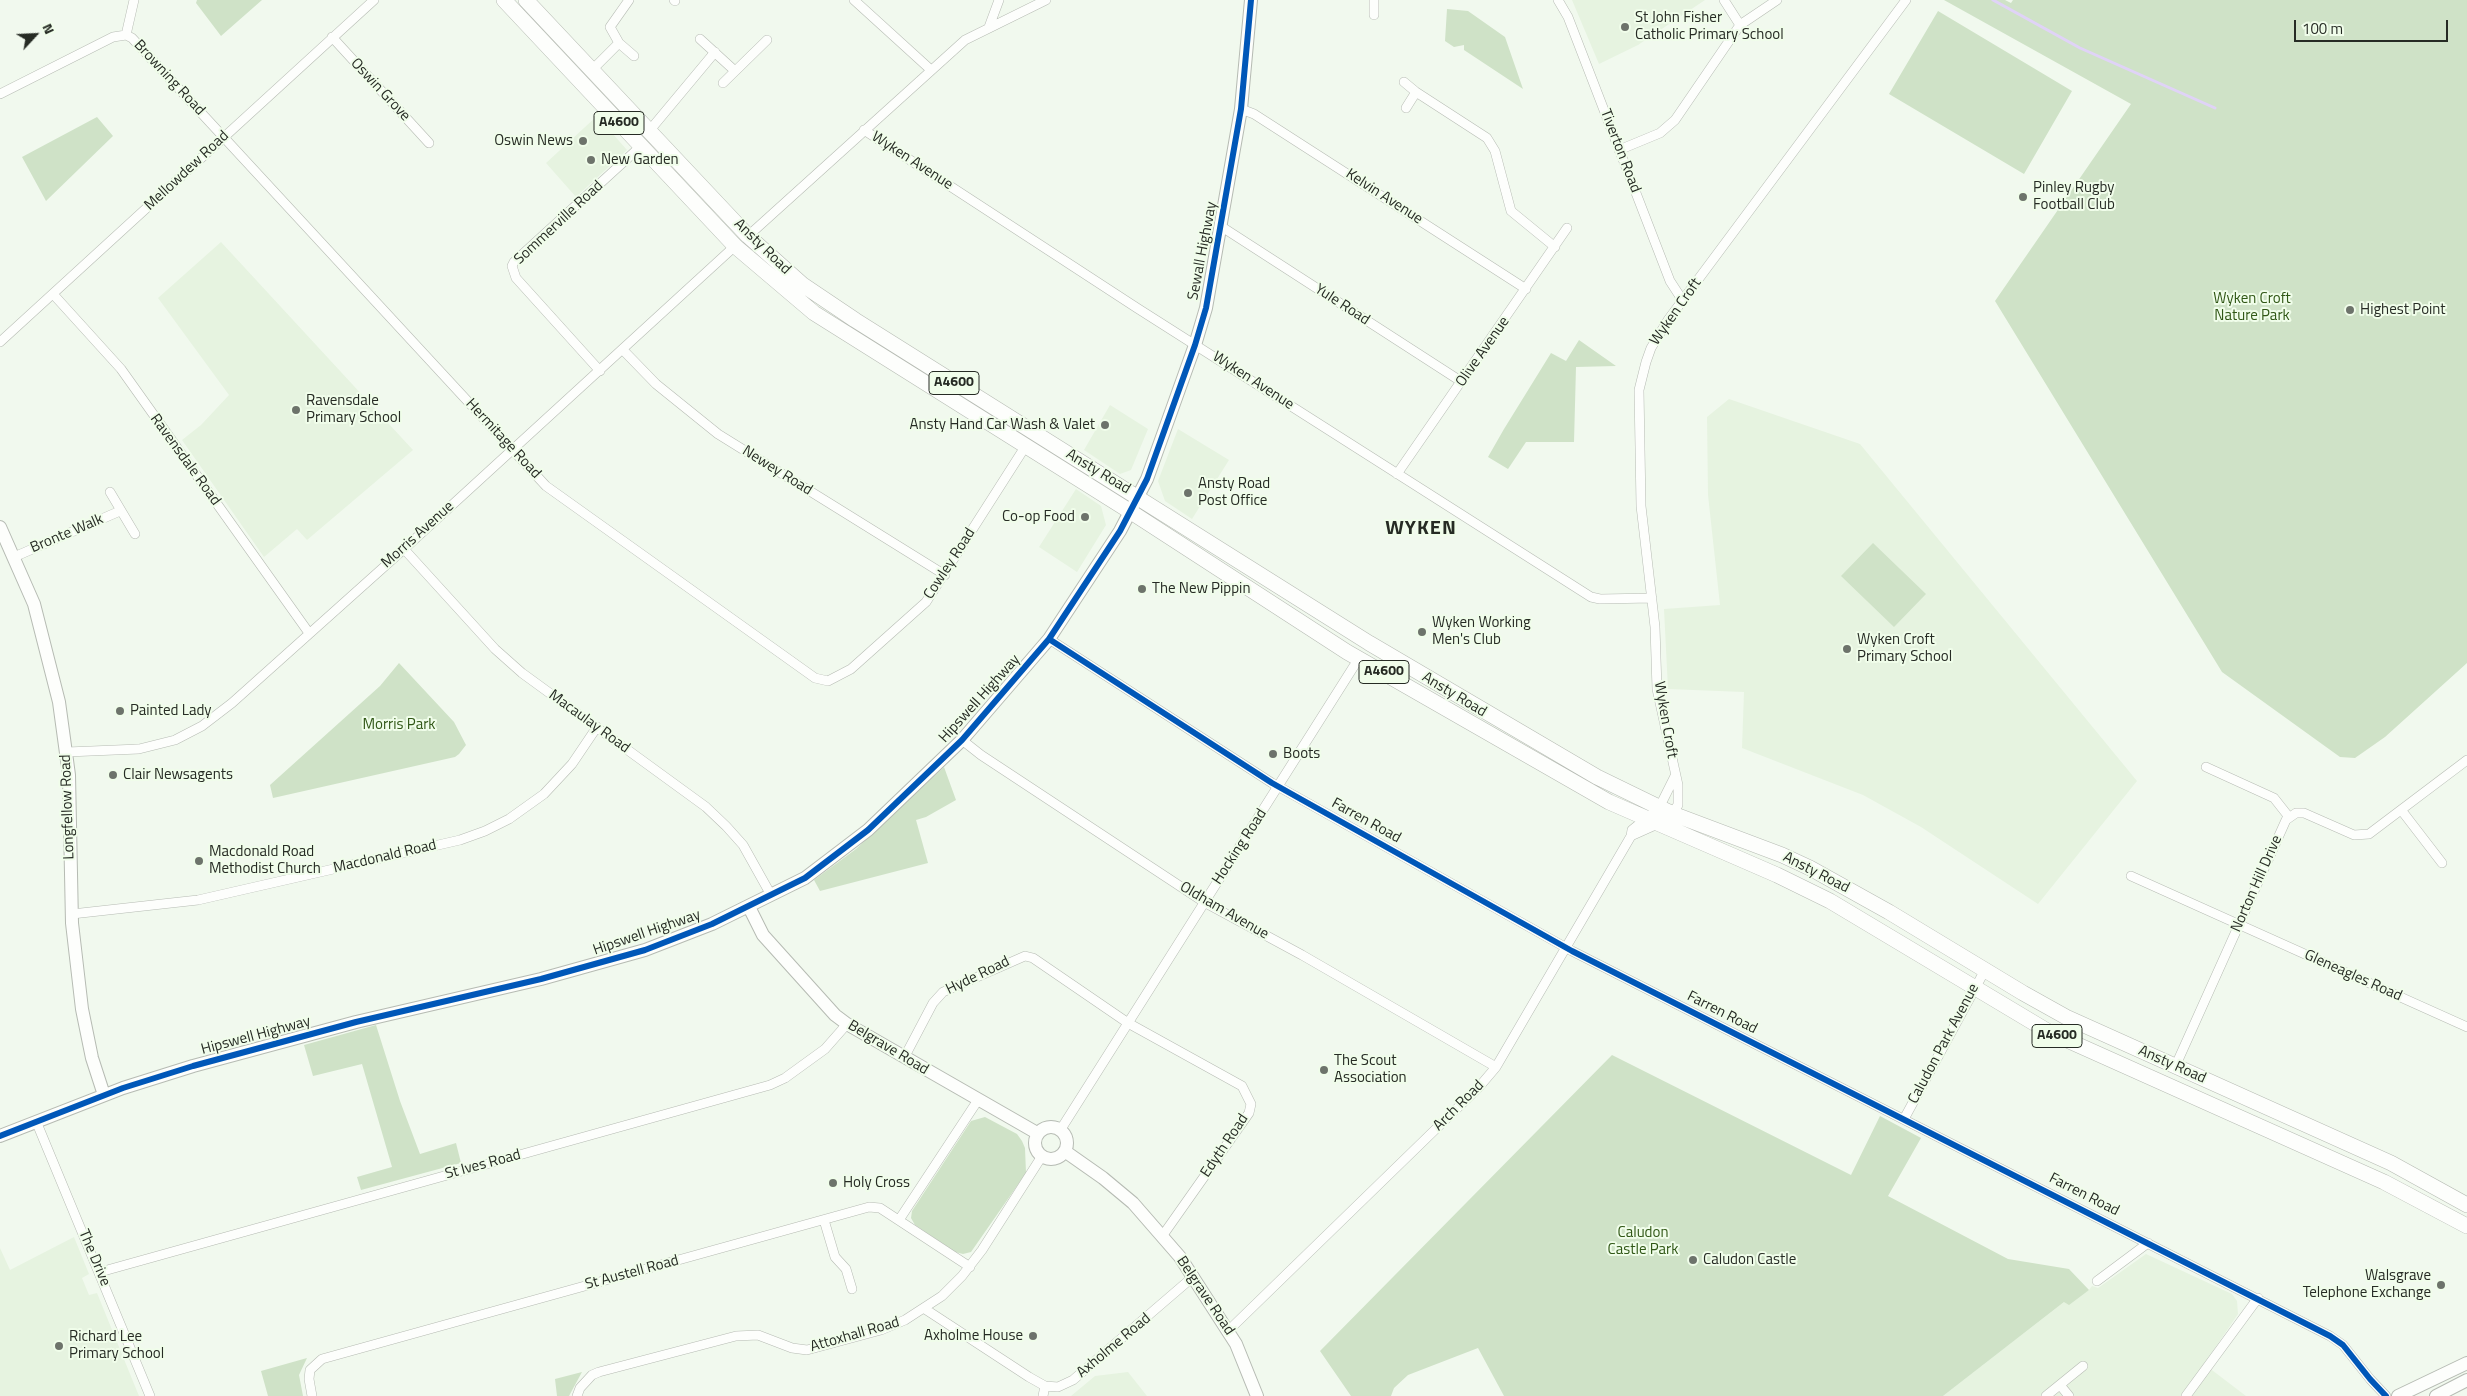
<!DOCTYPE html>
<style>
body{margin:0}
#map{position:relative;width:2467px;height:1396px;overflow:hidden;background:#f1f9ee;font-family:"Titillium Web",sans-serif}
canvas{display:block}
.north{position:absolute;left:10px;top:10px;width:50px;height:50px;-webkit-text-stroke:4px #f0fdea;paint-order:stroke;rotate:65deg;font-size:14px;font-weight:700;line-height:20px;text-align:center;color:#262b24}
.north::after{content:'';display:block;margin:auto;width:18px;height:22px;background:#262b24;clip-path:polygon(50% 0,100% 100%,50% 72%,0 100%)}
.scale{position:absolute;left:2294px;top:20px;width:154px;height:22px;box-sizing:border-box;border:2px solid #262b24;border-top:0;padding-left:6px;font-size:15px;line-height:18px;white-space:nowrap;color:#262b24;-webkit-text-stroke:4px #f0fdea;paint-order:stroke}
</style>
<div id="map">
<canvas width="2467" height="1396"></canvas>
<div class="north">N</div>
<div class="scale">100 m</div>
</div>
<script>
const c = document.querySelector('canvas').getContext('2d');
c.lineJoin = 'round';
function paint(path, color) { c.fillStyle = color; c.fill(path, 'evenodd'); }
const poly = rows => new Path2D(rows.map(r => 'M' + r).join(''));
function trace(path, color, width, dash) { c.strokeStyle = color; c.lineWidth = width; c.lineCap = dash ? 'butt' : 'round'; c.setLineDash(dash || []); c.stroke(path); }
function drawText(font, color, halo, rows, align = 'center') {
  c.font = font + ' "Titillium Web",sans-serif'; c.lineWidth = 4; c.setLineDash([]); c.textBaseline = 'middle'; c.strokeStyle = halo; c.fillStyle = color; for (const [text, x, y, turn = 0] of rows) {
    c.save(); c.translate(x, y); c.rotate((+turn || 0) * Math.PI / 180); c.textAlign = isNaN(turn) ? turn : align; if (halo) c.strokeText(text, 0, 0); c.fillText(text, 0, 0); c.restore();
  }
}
const built = poly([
 [1572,0,1705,0,1638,45,1599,64],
 [597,116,627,150,576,197,546,163],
 [221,242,413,450,307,540,297,529,264,557,182,440,201,425,229,395,158,298],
 [1729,399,1860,444,2137,781,2038,904,1921,827,1863,795,1742,748,1744,692,1668,689,1664,609,1720,605,1708,495,1707,417],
 [1110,405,1148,429,1131,470,1120,474,1084,450],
 [1178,429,1229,460,1192,519,1165,501,1158,481],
 [1076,489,1101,506,1106,525,1077,572,1039,547],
 [74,1237,89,1274,82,1278,89,1295,97,1293,139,1396,0,1396,0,1248,10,1270],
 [2146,1254,2232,1294,2237,1301,2238,1314,2204,1364,2246,1396,1943,1396,2064,1302,2089,1290,2092,1286,2098,1288],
 [1128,1372,1147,1396,1071,1396,1095,1376]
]);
const green = poly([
 [197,0,262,0,221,36,196,3],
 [1944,0,2005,0,2011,3,2013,0,2467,0,2467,663,2385,737,2355,758,2340,757,2222,672,1995,301,2131,104],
 [1447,9,1468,11,1505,37,1523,89,1464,50,1464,45,1454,47,1445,41],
 [1938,11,2072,91,2024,174,1889,94],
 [97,117,113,136,46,201,22,157],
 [1579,340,1616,366,1576,367,1574,442,1526,442,1508,469,1488,457,1504,429,1551,353,1566,361],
 [1873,543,1926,594,1894,627,1841,576],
 [399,663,454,722,466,745,459,754,455,757,273,798,270,785,380,686],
 [944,767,956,800,926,817,916,820,928,863,820,891,814,880,856,849],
 [376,1025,400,1101,420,1154,456,1143,461,1163,361,1190,357,1177,392,1167,362,1064,313,1076,304,1045],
 [1612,1055,1851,1175,1880,1116,1921,1138,1888,1196,2008,1259,2069,1269,2089,1290,2069,1305,2064,1302,1943,1396,1504,1396,1478,1348,1408,1375,1394,1388,1391,1396,1351,1396,1320,1351],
 [985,1117,1017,1134,1022,1141,1025,1148,1026,1173,971,1252,963,1254,955,1252,915,1225,911,1218,912,1211,971,1121],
 [307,1358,299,1375,303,1396,268,1396,261,1371],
 [582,1372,569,1396,557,1396,555,1379]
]);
const stream = poly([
 [1993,0,2080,48,2215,108]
]);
const street = poly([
 [629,0,610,27,619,43,634,56],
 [674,0,675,1],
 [854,0,931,70],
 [1558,0,1568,17,1670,281,1683,301],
 [1724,0,1740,25],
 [1374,15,1374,0],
 [989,27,999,0],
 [126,35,134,0],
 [332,37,429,143],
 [700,39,735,71],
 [592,70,619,43],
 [1404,82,1416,92,1487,138,1495,151,1511,211,1555,247],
 [723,83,767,40],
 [0,94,113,37,126,35,132,38,546,486,815,678,828,681,851,669,926,602,1025,447],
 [1406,108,1416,92],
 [1241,109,1254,114,1526,289],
 [650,130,715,52],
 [864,130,1137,308,1591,597,1600,599,1652,598],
 [1619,150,1660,133,1675,120,1740,25,1777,0],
 [1222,227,1462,382],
 [748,236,965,40,1046,0],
 [53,294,121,369,309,633],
 [0,342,374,0],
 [623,350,656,384,718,434,945,575],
 [600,371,516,278,512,266,514,262,641,146],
 [1397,474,1567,228],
 [110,492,135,534],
 [404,549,495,649,522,673,706,807,726,826,743,845,771,895],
 [14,557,120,511],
 [1049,639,1272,783,1572,951,2330,1336,2343,1345,2370,1379,2386,1396],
 [962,740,981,755,1204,902,1302,955,1496,1067],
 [67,752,139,749,175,740,202,726,232,703,404,549,735,246],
 [2206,767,2274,798,2289,817],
 [2402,811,2442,863],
 [1670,816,1678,805,1678,785,1657,689,1655,627,1641,506,1639,390,1646,362,1651,348,1668,320,1906,0],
 [1631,836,1660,823],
 [2131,876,2467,1027],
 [72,914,198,900,460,840,485,831,509,819,544,794,572,764,597,727],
 [904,1058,933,1003,943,992,1025,956,1033,958,1128,1023,1242,1086,1251,1104,1249,1113,1163,1235],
 [2175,1067,2286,820,2296,813,2304,813,2354,835,2369,834,2467,760],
 [1904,1119,1985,970],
 [36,1121,150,1396],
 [1061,1129,1354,666],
 [824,1220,835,1257,846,1269,852,1289],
 [899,1220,978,1100],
 [100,1272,770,1085,785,1078,825,1049,847,1024],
 [2097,1281,2148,1243],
 [925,1309,1029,1377,1045,1386,1058,1387,1073,1380,1194,1276],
 [1229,1330,1479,1087,1496,1067,1631,836,1632,830,1659,808,1675,776],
 [2060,1385,2069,1396],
 [312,1396,309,1379,310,1370,322,1359,869,1207,880,1208,970,1267],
 [577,1396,580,1388,592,1375,599,1372,736,1336,758,1335,792,1348,807,1350,881,1330,905,1320,942,1296,962,1276,982,1250,1042,1156],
 [1043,1396,1045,1386],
 [2046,1396,2083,1366],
 [2186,1396,2258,1298]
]);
const secondary = poly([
 [0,527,34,604,59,702,69,775,72,923,82,1009,92,1058,104,1095],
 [749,907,763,935,835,1015,847,1024,1037,1133],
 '1035 1143a16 16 0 1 1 32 0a16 16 0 1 1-32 0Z',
 [0,1136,123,1088,193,1066,356,1022,541,979,645,950,712,924,805,878,868,830,962,740,1049,639,1120,531,1147,479,1195,345,1206,308,1241,109,1251,0],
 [1066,1152,1103,1178,1133,1203,1180,1257,1236,1344,1257,1396],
 [2398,1396,2467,1363],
 [2436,1396,2467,1380]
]);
const highway = poly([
 [504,0,735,246,814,313,1131,512,1347,652,1609,802,1777,875,1830,901,2049,1032,2384,1182,2467,1226],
 [526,0,748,236,803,285,855,320,1369,643,1597,777,1673,814,1782,855,1810,868,1889,912,2023,993,2066,1017,2391,1163,2467,1205]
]);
const cycleway = poly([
 [1049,639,1272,783,1572,951,2330,1336,2343,1345,2370,1379,2386,1396],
 [0,1136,123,1088,193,1066,356,1022,541,979,645,950,712,924,805,878,868,830,962,740,1049,639,1120,531,1147,479,1195,345,1206,308,1241,109,1251,0]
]);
const markers = [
 [1625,27,5,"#6d736b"],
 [583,141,5,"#6d736b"],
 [591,160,5,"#6d736b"],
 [2023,197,5,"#6d736b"],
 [2350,310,5,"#6d736b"],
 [296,410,5,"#6d736b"],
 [1105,425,5,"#6d736b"],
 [1188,493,5,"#6d736b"],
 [1085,517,5,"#6d736b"],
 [1142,589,5,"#6d736b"],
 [1422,632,5,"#6d736b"],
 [1847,649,5,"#6d736b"],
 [120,711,5,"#6d736b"],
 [1273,754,5,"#6d736b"],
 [113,775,5,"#6d736b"],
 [199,861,5,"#6d736b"],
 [1324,1070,5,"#6d736b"],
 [833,1183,5,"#6d736b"],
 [1693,1260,5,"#6d736b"],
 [2441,1285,5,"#6d736b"],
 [1033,1336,5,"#6d736b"],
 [59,1346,5,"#6d736b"]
];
const shields = [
 [619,123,50],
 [954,383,50],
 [1384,672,50],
 [2057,1036,50]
];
const shieldNames = [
 ["A4600",619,123],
 ["A4600",954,383],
 ["A4600",1384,672],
 ["A4600",2057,1036]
];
const poiNames = [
 ["St John Fisher",1635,18],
 ["Catholic Primary School",1635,35],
 ["Oswin News",573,141,"right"],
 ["New Garden",601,160],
 ["Pinley Rugby",2033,188],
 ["Football Club",2033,205],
 ["Highest Point",2360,310],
 ["Ravensdale",306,401],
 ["Primary School",306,418],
 ["Ansty Hand Car Wash & Valet",1095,425,"right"],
 ["Ansty Road",1198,484],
 ["Post Office",1198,501],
 ["Co-op Food",1075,517,"right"],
 ["The New Pippin",1152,589],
 ["Wyken Working",1432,623],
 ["Men's Club",1432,640],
 ["Wyken Croft",1857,640],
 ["Primary School",1857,657],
 ["Painted Lady",130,711],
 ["Boots",1283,754],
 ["Clair Newsagents",123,775],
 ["Macdonald Road",209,852],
 ["Methodist Church",209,869],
 ["The Scout",1334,1061],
 ["Association",1334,1078],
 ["Holy Cross",843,1183],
 ["Caludon Castle",1703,1260],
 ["Walsgrave",2431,1276,"right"],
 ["Telephone Exchange",2431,1293,"right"],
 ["Axholme House",1023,1336,"right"],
 ["Richard Lee",69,1337],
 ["Primary School",69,1354]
];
const streetNames = [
 ["Browning Road",169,78,47],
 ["Oswin Grove",380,90,47],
 ["Tiverton Road",1620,151,69],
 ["Wyken Avenue",912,161,33],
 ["Mellowdew Road",187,171,-43],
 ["Kelvin Avenue",1384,197,33],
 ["Sommerville Road",559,223,-43],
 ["Ansty Road",762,247,44],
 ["Sewall Highway",1203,251,-79],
 ["Yule Road",1342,305,33],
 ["Wyken Croft",1676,312,-55],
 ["Olive Avenue",1483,352,-55],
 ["Wyken Avenue",1253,381,33],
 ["Hermitage Road",503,439,47],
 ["Ravensdale Road",185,460,54],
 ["Newey Road",777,471,32],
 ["Ansty Road",1098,472,31],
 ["Bronte Walk",67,534,-23],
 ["Morris Avenue",418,535,-42],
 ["Cowley Road",950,564,-57],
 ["Ansty Road",1454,695,31],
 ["Hipswell Highway",980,699,-48],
 ["Wyken Croft",1665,720,80],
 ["Macaulay Road",589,722,36],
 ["Longfellow Road",68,807,-92],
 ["Farren Road",1366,821,29],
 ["Hocking Road",1240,847,-57],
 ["Macdonald Road",385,857,-13],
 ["Ansty Road",1816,873,27],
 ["Norton Hill Drive",2257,884,-66],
 ["Oldham Avenue",1224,911,30],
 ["Hipswell Highway",647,933,-19],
 ["Hyde Road",978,976,-26],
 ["Gleneagles Road",2353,976,24],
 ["Farren Road",1722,1013,27],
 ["Hipswell Highway",256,1036,-15],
 ["Caludon Park Avenue",1944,1044,-62],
 ["Belgrave Road",888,1048,31],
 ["Ansty Road",2172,1065,24],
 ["Arch Road",1459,1106,-45],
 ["Edyth Road",1225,1146,-56],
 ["St Ives Road",483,1165,-15],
 ["Farren Road",2084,1195,27],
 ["The Drive",94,1258,67],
 ["St Austell Road",632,1273,-15],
 ["Belgrave Road",1205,1296,56],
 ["Attoxhall Road",855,1335,-16],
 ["Axholme Road",1114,1346,-40]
];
const parkNames = [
 ["Wyken Croft",2252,299],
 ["Nature Park",2252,316],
 ["Morris Park",399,725],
 ["Caludon",1643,1233],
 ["Castle Park",1643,1250]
];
const districtNames = [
 ["WYKEN",1421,529]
];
paint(built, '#e6f3e0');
paint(green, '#cfe2c7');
trace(stream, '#e0d3f7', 3);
trace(street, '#b6bbb3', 10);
trace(secondary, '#b6bbb3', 14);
trace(highway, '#b6bbb3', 16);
trace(street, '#fdfefc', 9);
trace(secondary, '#fdfefc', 12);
trace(highway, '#fdfefc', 15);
trace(cycleway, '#0057b8', 6);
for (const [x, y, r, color] of markers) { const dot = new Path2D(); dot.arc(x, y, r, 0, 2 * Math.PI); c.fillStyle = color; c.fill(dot); trace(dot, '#f0fdea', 2); }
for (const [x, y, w] of shields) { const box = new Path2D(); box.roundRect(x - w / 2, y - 11.5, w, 23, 4); c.fillStyle = '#f0fdea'; c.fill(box); trace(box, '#262b24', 1); }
drawText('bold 14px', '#262b24', null, shieldNames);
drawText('15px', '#262b24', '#f0fdea', poiNames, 'left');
drawText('15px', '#262b24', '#f0fdea', streetNames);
drawText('15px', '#305716', '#f0fdea', parkNames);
c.letterSpacing = '1px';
drawText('bold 20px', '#262b24', '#f0fdea', districtNames);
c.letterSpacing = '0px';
</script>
